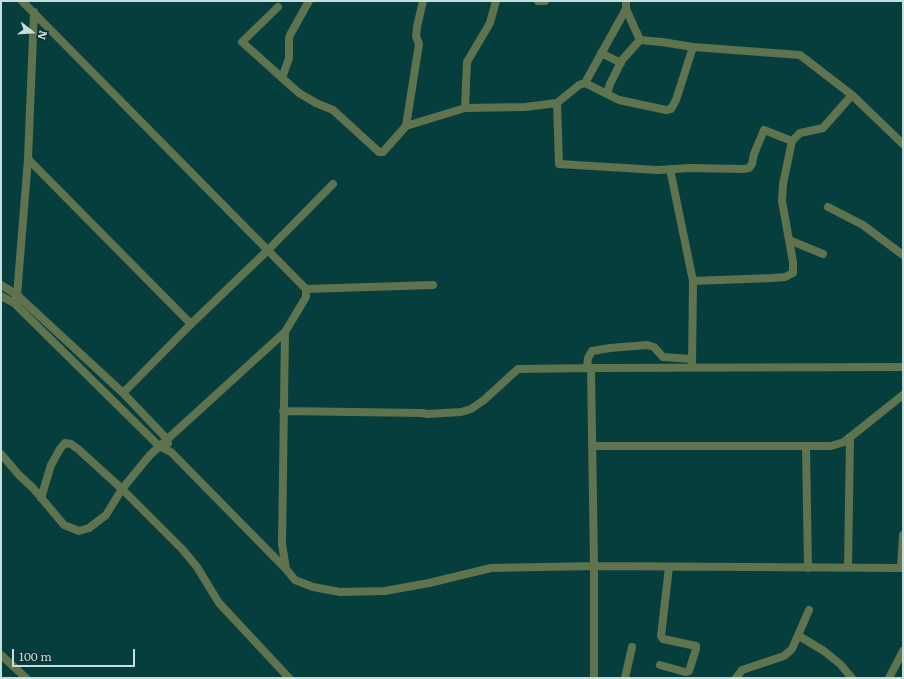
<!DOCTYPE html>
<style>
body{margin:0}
#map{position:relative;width:904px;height:679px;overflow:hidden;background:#053e3c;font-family:Literata,serif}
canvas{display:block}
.frame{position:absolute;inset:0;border:2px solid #c6dfdd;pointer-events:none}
.north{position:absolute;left:12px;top:12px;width:40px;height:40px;-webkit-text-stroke:3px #0a3231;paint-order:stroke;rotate:107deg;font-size:11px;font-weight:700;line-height:16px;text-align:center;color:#c6dfdd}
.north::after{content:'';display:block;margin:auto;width:14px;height:18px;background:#c6dfdd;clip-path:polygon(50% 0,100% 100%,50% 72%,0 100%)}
.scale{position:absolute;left:12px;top:649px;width:123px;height:18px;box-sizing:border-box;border:2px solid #c6dfdd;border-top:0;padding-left:5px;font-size:12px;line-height:14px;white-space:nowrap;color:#c6dfdd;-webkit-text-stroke:3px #0a3231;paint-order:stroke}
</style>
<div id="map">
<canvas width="904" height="679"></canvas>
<div class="frame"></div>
<div class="north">N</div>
<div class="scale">100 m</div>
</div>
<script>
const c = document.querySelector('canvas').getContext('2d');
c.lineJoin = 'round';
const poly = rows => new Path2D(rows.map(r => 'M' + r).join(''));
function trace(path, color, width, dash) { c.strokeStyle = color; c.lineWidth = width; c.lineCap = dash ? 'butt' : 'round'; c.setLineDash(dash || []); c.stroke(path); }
const minor = poly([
 [538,1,545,1],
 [626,1,626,9,640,40,662,42,693,47,800,55,852,95,903,144],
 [278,7,242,42,299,93,316,103,333,110,379,152,383,152,406,126,465,108,525,107,557,103,579,85,585,83,626,9],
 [601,53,621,63],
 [282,78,289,58,289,38,290,35,309,1],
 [585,83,619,100,666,110,671,109,676,100,693,47],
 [607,94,610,84,622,60,640,40],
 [557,103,559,164,658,170,691,168,744,169,749,168,752,164,754,154,764,130,792,141,800,133,823,128,852,95],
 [465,108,467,62,490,23,496,1],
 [406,126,419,44,416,36,417,27,423,1],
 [28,159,191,324],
 [670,169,693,281,692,367],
 [828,207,863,225,903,255],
 [789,240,823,254],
 [693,281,773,278,785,277,793,273,793,262,782,201,783,184,792,141],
 [1,285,17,295,123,393,167,439,168,443],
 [306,289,433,285],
 [1,296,14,303,159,446,171,452,286,569],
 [14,303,17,295,28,159,34,12],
 [285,332,282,544,286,569,295,580,313,587,340,592,385,591,429,583,491,568,594,566,901,568,903,535],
 [587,368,588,358,592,351,610,348,647,345,654,347,663,357,692,359],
 [591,368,594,566,594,678],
 [123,393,191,324,268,250,333,184],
 [283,411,422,413,427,414,461,412,471,409,484,400,518,369,591,368,903,367],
 [592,446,831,446,844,442,903,395],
 [806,446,808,568],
 [1,454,19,475,33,488,64,525,79,531,89,528,106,515,122,489,150,455,285,332,306,297,306,289,22,1],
 [41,498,51,465,60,449,65,443,71,444,78,449,122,489,183,550,197,567,219,603,289,678],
 [848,568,850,437],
 [799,636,824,651,840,664,852,678],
 [1,655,26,678],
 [660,665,685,672,689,671,696,649,696,646,663,639,661,636,669,567],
 [625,678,632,647],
 [736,678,742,670,784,656,792,649,809,610],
 [889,678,903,651]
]);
trace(minor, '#5f734e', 8);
</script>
